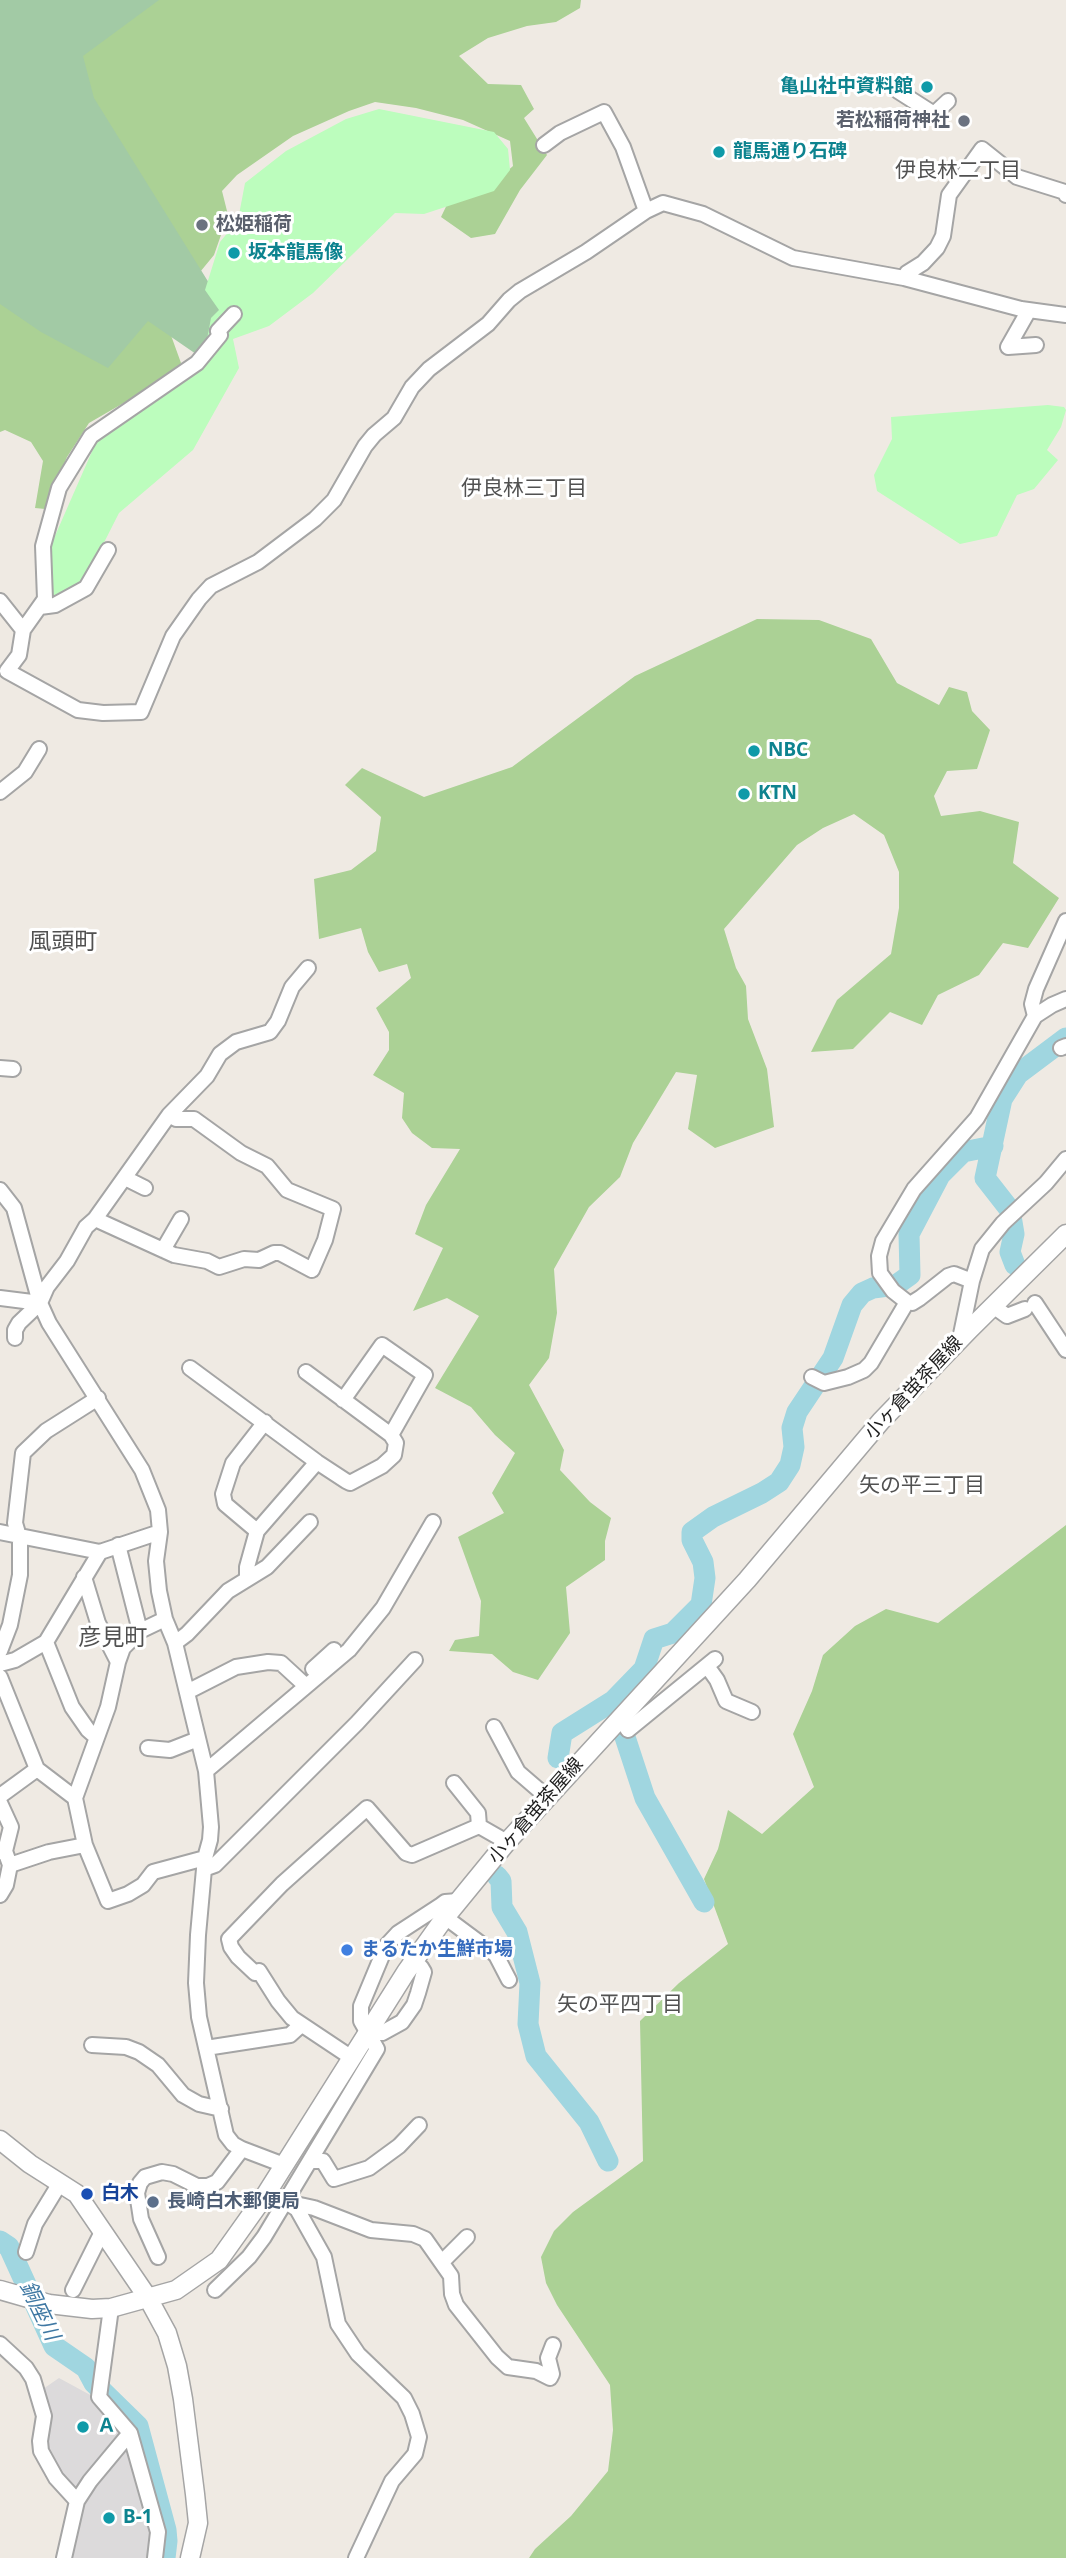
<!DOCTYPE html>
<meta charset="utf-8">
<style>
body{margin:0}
canvas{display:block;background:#efeae3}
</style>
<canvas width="1066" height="2558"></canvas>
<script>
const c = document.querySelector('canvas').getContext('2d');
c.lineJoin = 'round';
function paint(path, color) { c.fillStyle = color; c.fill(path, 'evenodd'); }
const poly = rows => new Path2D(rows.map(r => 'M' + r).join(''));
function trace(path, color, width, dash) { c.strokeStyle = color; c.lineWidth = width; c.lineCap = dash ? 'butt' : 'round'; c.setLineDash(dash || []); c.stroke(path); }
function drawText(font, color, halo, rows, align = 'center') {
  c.font = font + ' "Noto Sans","Noto Sans JP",sans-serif'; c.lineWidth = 6; c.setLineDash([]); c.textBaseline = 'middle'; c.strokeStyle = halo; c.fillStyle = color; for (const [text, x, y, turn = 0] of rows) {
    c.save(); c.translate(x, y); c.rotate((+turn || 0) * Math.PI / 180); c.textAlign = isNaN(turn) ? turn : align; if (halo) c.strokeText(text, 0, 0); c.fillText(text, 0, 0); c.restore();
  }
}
const residential = poly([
 [59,2378,94,2397,125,2433,77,2496,46,2452,43,2389],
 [130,2440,155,2533,151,2558,68,2558,80,2507,91,2489]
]);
const forest = poly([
 [11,0,581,0,580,8,556,22,527,26,488,38,459,56,488,84,521,85,534,109,524,118,547,155,520,190,495,234,471,238,441,217,455,188,493,184,513,166,510,141,463,120,416,108,375,102,349,111,293,136,237,175,222,191,228,215,214,255,164,316,181,363,172,375,89,423,67,457,45,509,35,508,43,461,31,442,5,430,0,432,0,7],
 [757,619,819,620,871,639,897,683,939,705,949,687,967,692,972,711,990,730,977,769,947,771,934,796,941,816,980,811,1019,822,1013,863,1059,898,1028,948,1003,943,979,975,938,995,922,1025,890,1012,853,1049,811,1052,837,1000,891,954,899,908,899,872,884,835,854,814,823,828,797,845,724,929,736,968,746,986,748,1019,767,1069,774,1127,715,1148,688,1129,697,1075,676,1072,633,1143,620,1177,589,1207,554,1269,557,1313,549,1358,529,1385,564,1450,560,1470,590,1502,611,1518,605,1541,605,1560,566,1587,570,1633,538,1680,513,1672,492,1654,449,1651,455,1640,479,1636,481,1601,458,1537,504,1513,492,1493,515,1453,495,1435,471,1407,435,1388,479,1316,447,1298,413,1311,443,1248,415,1234,426,1205,460,1149,432,1148,412,1133,402,1118,404,1093,373,1075,389,1050,389,1032,376,1008,411,978,407,964,379,972,368,952,361,928,319,939,314,879,351,870,376,851,381,817,345,785,362,768,424,797,512,767,635,676],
 [1066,1525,1066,2558,529,2558,535,2549,571,2516,608,2471,613,2430,610,2385,557,2305,546,2283,541,2257,554,2231,573,2212,643,2161,640,2021,679,1983,728,1944,704,1879,718,1849,728,1810,762,1834,814,1787,793,1734,812,1691,823,1655,855,1626,886,1609,938,1623]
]);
const cemetery = poly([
 [0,0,159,0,83,56,94,98,227,312,196,354,148,321,108,368,41,332,0,304]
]);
const park = poly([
 [379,109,494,132,508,149,510,170,494,191,424,214,395,213,313,293,269,326,233,339,239,368,193,450,119,513,84,582,52,601,51,545,97,440,202,366,211,318,219,310,205,290,220,242,238,220,245,183,286,151,346,119],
 [1048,405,1064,407,1066,410,1061,427,1047,450,1058,460,1034,489,1017,495,997,536,960,544,877,491,874,475,892,439,891,417]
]);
const river = poly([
 [1015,1265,1010,1252,1014,1234,1010,1210,985,1178,1002,1099,1018,1074,1066,1038],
 [625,1737,645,1798,704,1902],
 [558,1758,562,1733,613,1701,644,1669,654,1639,673,1633,701,1605,705,1578,703,1562,692,1540,692,1532,713,1517,762,1493,779,1482,790,1465,794,1447,792,1428,797,1412,833,1358,852,1305,862,1293,873,1288,896,1285,910,1275,909,1234,940,1175,963,1152,993,1146],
 [497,1876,501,1881,502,1907,517,1932,530,1983,528,2024,536,2056,589,2122,608,2161],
 [0,2241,9,2247,54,2346,86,2368,94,2383,138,2426,166,2530,167,2541,165,2558]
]);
const minor = poly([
 [898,91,934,114,948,101],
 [544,145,560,133,604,112,623,147,646,211],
 [904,278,907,273,923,263,937,248,943,236,949,195,982,149,1017,177,1065,192,1066,195],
 [1029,310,1008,347,1036,345],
 [234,314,218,331,220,335,197,363,91,436,59,488,43,546,45,599,23,630,19,655,7,671,78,710,103,713,141,712,173,636,199,599,211,586,258,562,315,519,334,500,365,446,374,435,394,418,412,387,429,369,488,324,509,300,520,291,586,252,646,211,663,203,703,214,793,258,904,278,1021,309,1066,315],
 [0,601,23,630],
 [40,607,55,605,86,588,108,550],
 [0,792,25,772,39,749],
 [1035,1016,1032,1004,1036,989,1066,921],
 [1061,1048,1066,1046],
 [0,1068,13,1069],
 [125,1178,145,1188],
 [0,1190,14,1208,40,1303,49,1323,142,1470,158,1510,160,1532,156,1561,159,1591,165,1619,175,1643,206,1771,211,1827,210,1840,205,1858,198,1935,196,1983,199,2017,226,2135,233,2144,242,2149,284,2165],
 [95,1219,174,1255,207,1261,219,1267,244,1259,259,1260,274,1253,280,1253,312,1270,325,1240,333,1209,287,1190,267,1166,241,1153,194,1119,176,1119,169,1115],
 [163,1250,181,1219],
 [972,1281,954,1274,948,1276,920,1298,912,1303,907,1302,893,1291,880,1273,879,1256,883,1241,914,1189,977,1118,1035,1016,1052,1005,1066,999],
 [0,1298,40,1303],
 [1035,1303,1066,1350],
 [993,1306,1007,1316,1025,1309],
 [15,1338,15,1330,19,1323,40,1303,47,1287,67,1261,86,1227,95,1219,169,1115,207,1076,220,1054,236,1042,270,1032,278,1021,292,987,308,968],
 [960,1339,972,1281,982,1249,1003,1223,1046,1183,1066,1159],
 [190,1368,317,1462,346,1481,350,1483,382,1466,394,1455,396,1443,391,1435,306,1372],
 [812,1377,824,1383,848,1377,864,1370,871,1363,907,1302],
 [343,1400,382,1345,425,1375,391,1435],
 [257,1531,225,1504,223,1494,233,1463,265,1422],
 [0,1532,100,1552],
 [84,1577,98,1623,118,1662,108,1707,75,1798,85,1845,108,1901,128,1894,143,1885,153,1872,205,1858],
 [247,1577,247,1567,257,1531,317,1462],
 [140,1631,165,1619],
 [46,1642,72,1707,88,1730,96,1737],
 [175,1643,187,1634,228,1591,267,1567,310,1522],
 [0,1651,10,1625,20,1575,20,1540,15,1523,23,1453,46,1431,98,1398],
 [118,1662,123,1648,140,1631,118,1545],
 [0,1664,15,1660,46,1642,100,1552,160,1532],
 [707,1666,717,1680,726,1701,752,1712],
 [313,1669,334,1650],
 [0,1677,37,1769,75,1798],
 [187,1692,236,1667,268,1662,281,1663,306,1686],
 [621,1719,628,1730,715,1659],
 [494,1727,518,1772,547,1797],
 [148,1748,170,1750,198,1739],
 [206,1771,349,1650,383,1608,433,1522],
 [454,1783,478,1813,479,1826],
 [0,1796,37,1769],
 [0,1803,11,1827,5,1851],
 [0,1852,5,1851,10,1865,49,1852,85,1845],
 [204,1869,215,1865,357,1723,415,1660],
 [0,1895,6,1885,10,1865],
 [445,1917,496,1955,509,1980],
 [368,2032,382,2033,402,2022,414,2005,418,1993,424,1972,421,1967],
 [92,2045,126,2047,139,2052,158,2065,183,2095,199,2104,221,2109],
 [206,2048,290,2035,301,2025],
 [352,2058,292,2018,278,2001,259,1971,255,1973,238,1957,231,1947,229,1939,282,1884,367,1808,406,1853,412,1855,479,1826,507,1842],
 [311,2161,323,2161,334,2179,369,2168,399,2146,419,2125],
 [286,2202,297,2209,324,2257,338,2324,358,2354,404,2398,412,2414,419,2437,415,2454,392,2481,356,2558],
 [291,2203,314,2208,371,2230,413,2234,425,2239,451,2276,452,2294,456,2305,497,2357,508,2367,536,2371,550,2378,552,2374,548,2358,553,2345],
 [26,2252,35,2224,60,2183],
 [158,2257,141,2219,137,2193,140,2183,145,2177,162,2172,173,2174,197,2186,208,2186,217,2182,242,2149],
 [442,2262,467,2237],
 [73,2290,102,2232],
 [215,2290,249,2257,264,2237,377,2049,361,2021,361,2006,386,1946,398,1933,441,1905,445,1902,458,1901],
 [0,2344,26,2368,33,2379,44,2416,40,2441,41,2451,56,2478,77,2501],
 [130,2433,158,2532,155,2558],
 [64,2558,77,2501,90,2481,130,2433,99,2397,111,2308]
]);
const tertiary = poly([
 [0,2140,30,2164,77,2194,148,2298,167,2333,177,2366,183,2399,195,2494,198,2523,190,2558],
 [0,2290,49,2304,92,2309,111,2308,176,2290,219,2260,266,2194,406,1972,443,1920,506,1843,747,1580,881,1421,969,1330,1066,1234]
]);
const markers = [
 [927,87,7,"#0f9aa8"],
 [964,121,7,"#6b7280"],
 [719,152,7,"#0f9aa8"],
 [202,225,7,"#6b7280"],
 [234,253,7,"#0f9aa8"],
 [754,751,7,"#0f9aa8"],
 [744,794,7,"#0f9aa8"],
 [347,1950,7,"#3f7fe0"],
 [87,2194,7,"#1a4fb4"],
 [153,2202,7,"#5c6f8a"],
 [83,2427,7,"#0f9aa8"],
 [109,2518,7,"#0f9aa8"]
];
const cultureNames = [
 ["亀山社中資料館",913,87,"right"],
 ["龍馬通り石碑",733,152],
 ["坂本龍馬像",248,253],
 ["NBC",768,751],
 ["KTN",758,794],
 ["Ａ",97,2427],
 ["B-1",123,2518]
];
const worshipNames = [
 ["若松稲荷神社",950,121],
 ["松姫稲荷",216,225,"left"]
];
const streetNames = [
 ["小ヶ倉蛍茶屋線",914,1388,-47],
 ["小ヶ倉蛍茶屋線",536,1811,-49]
];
const shopNames = [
 ["まるたか生鮮市場",361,1950]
];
const transitNames = [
 ["白木",101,2194]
];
const serviceNames = [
 ["長崎白木郵便局",167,2202]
];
const neighbourhoodNames = [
 ["伊良林二丁目",958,171],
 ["伊良林三丁目",524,489],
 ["矢の平三丁目",922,1486],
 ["矢の平四丁目",620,2005]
];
const waterNames = [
 ["銅座川",39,2311,64]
];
const quarterNames = [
 ["風頭町",63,942],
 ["彦見町",113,1638]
];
paint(residential, '#dcdadb');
paint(forest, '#abd195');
paint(cemetery, '#a2caa5');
paint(park, '#bcfdbd');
trace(river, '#a0d6e0', 21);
trace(minor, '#a5a5a5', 18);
trace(tertiary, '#a5a5a5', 21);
trace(minor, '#fff', 14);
trace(tertiary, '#fff', 18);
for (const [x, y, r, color] of markers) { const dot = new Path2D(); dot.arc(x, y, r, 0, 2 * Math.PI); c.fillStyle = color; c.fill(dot); trace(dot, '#fff', 2.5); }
drawText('bold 19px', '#0d838f', '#fff', cultureNames, 'left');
drawText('bold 19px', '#5b616d', '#fff', worshipNames, 'right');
drawText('19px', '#1e1e1e', '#fff', streetNames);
drawText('bold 19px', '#366cbe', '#fff', shopNames, 'left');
drawText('bold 19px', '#164399', '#fff', transitNames, 'left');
drawText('bold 19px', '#4e5e75', '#fff', serviceNames, 'left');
drawText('21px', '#515151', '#fff', neighbourhoodNames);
drawText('italic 21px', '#3f78a3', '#fff', waterNames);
drawText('23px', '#515151', '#fff', quarterNames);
</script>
